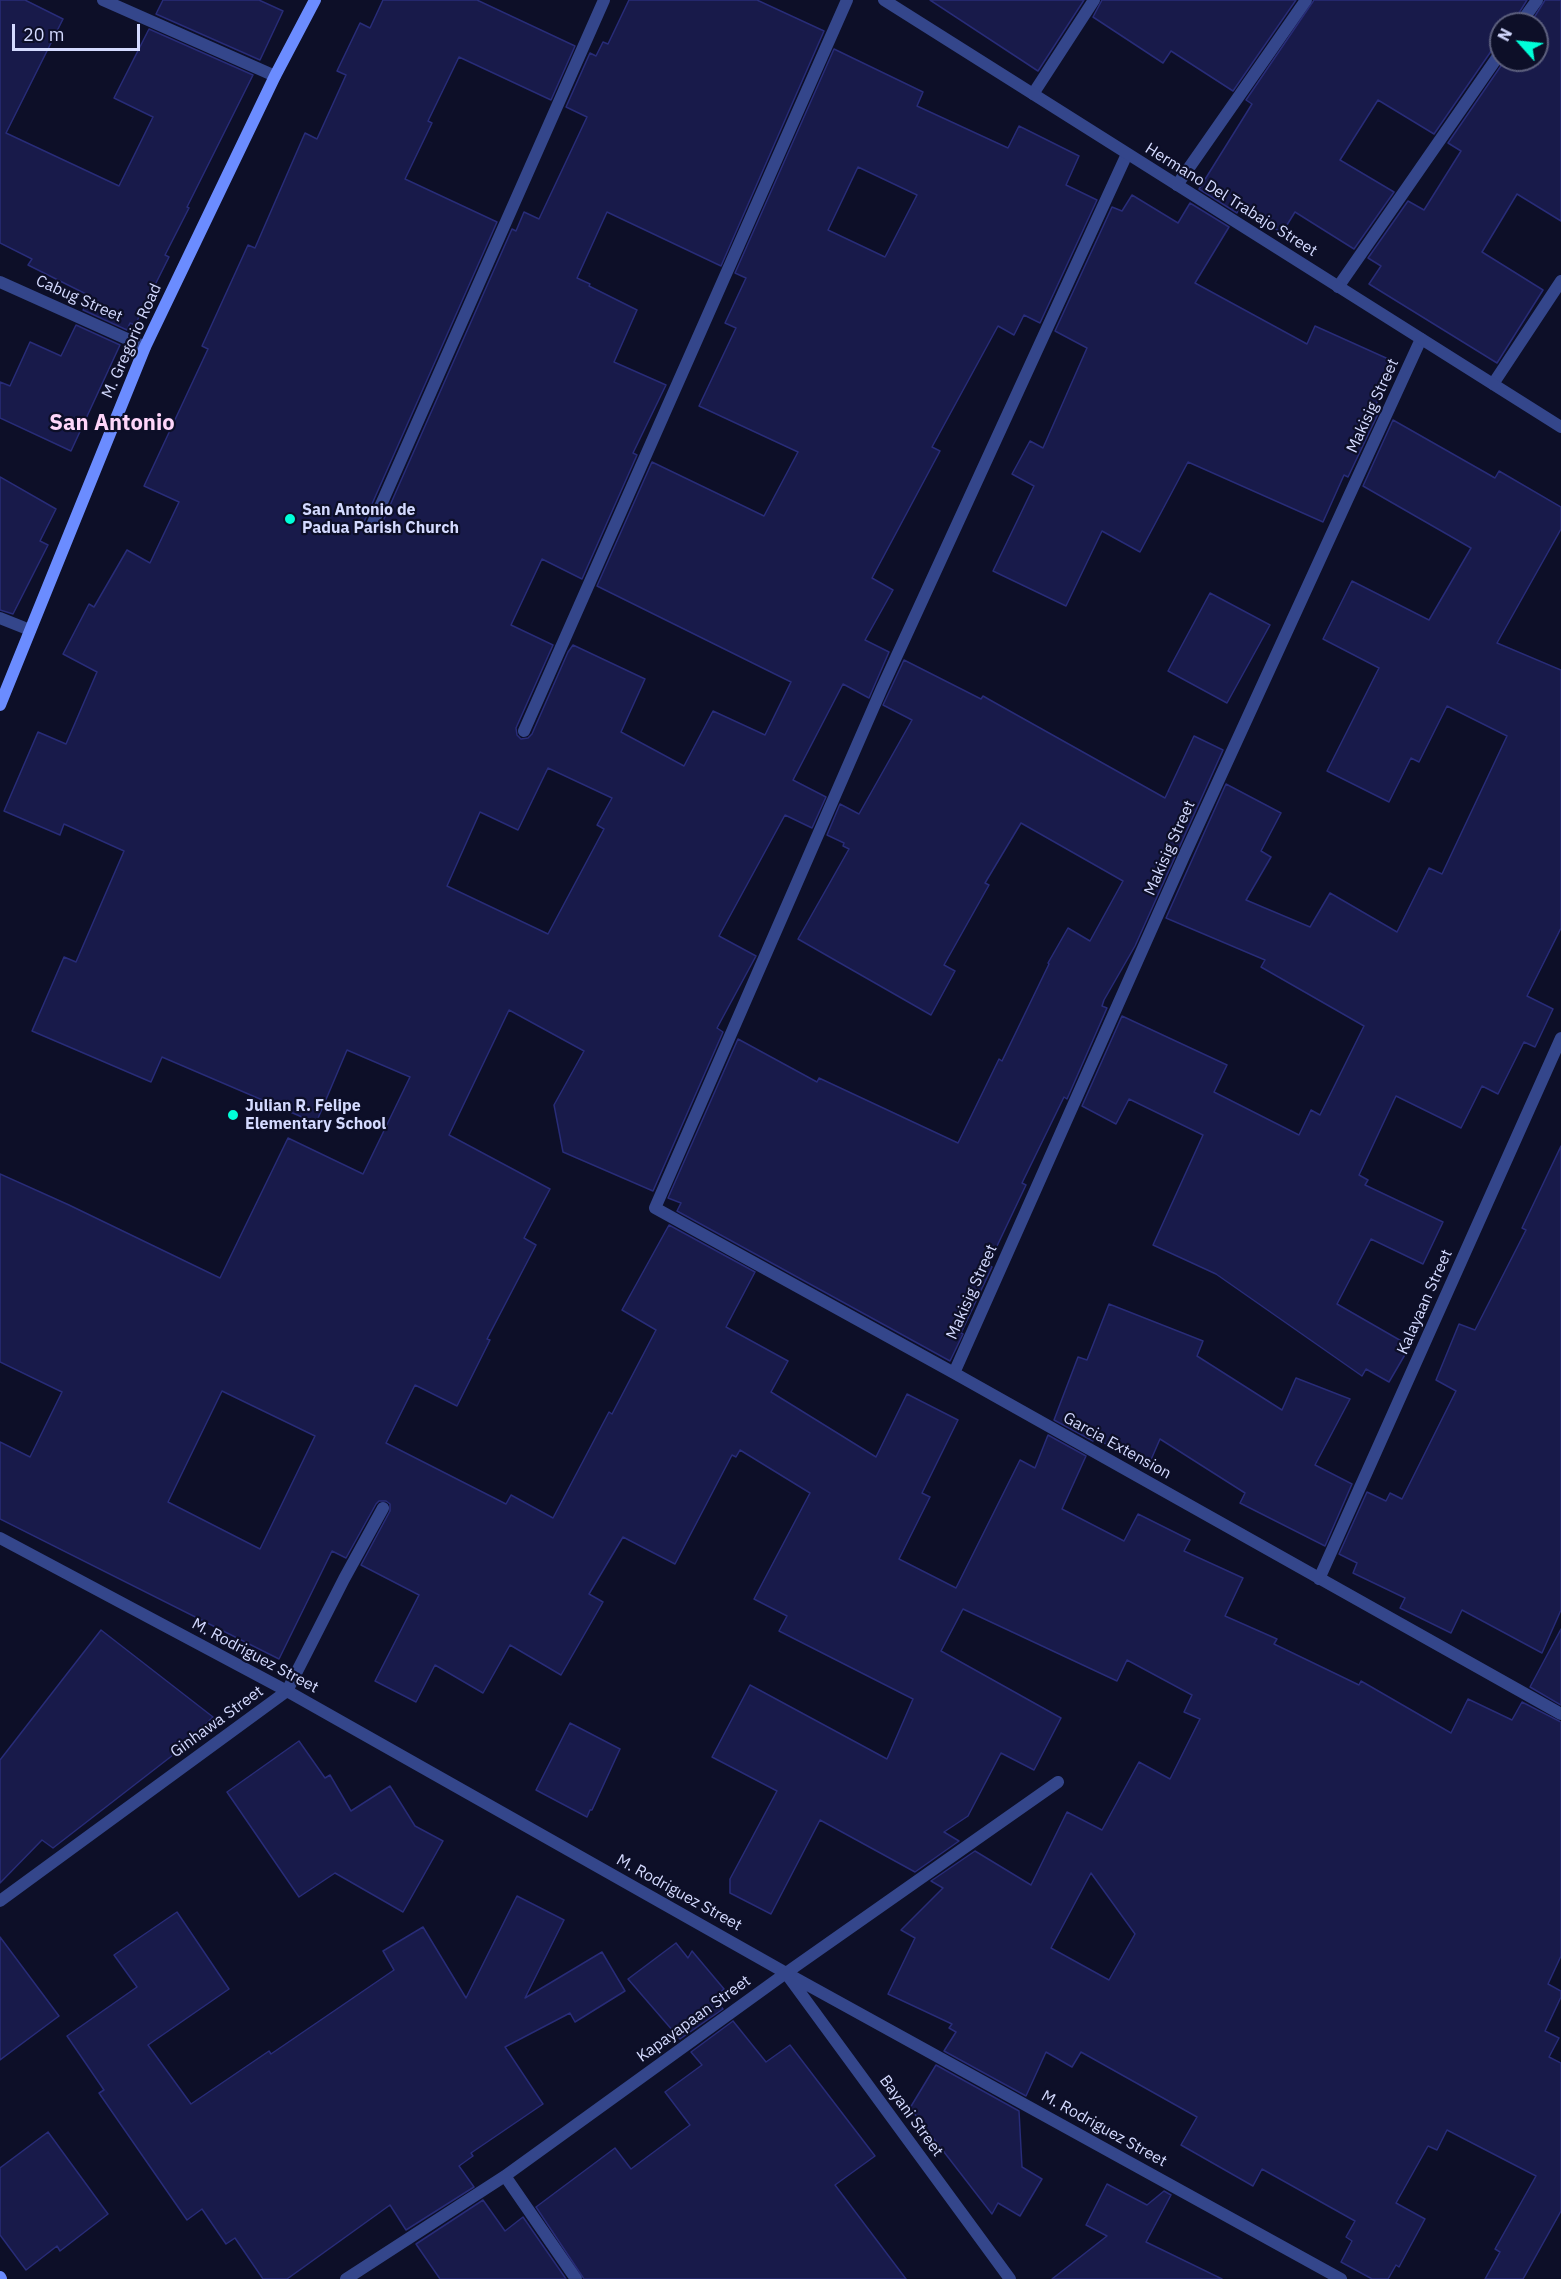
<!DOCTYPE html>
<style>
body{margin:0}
#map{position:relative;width:1561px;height:2279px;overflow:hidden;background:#0d0f28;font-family:"IBM Plex Sans",sans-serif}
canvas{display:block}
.north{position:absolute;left:1489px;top:12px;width:60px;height:60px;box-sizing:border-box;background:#0d0f28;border:2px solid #5d607e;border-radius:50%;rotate:297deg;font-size:16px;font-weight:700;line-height:24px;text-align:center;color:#d4daff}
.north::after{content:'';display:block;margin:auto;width:21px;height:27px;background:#00ffd9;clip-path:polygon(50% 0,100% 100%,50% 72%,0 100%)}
.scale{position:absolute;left:12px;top:24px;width:128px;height:27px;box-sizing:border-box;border:3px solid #d4daff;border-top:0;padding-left:8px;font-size:18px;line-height:21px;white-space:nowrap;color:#d4daff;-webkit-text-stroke:4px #0d0f28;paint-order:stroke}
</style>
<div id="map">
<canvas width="1561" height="2279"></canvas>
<div class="north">N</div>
<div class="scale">20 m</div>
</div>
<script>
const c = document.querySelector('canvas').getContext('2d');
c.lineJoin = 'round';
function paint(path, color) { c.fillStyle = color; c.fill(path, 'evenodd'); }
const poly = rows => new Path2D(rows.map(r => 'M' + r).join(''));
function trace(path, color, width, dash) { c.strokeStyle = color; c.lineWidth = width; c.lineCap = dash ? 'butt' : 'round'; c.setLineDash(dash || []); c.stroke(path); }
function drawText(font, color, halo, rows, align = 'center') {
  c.font = font + ' "IBM Plex Sans",sans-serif'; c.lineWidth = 4.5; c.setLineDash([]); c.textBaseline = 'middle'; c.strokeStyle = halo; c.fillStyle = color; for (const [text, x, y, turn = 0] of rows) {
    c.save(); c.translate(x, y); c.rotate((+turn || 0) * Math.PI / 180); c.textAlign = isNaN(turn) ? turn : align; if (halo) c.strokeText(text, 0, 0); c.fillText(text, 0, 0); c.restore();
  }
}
const building = poly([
 [0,0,25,0,63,19,6,133,119,186,153,117,114,98,149,29,253,75,187,207,189,208,165,255,169,257,135,325,130,323,127,330,83,310,90,296,28,265,32,259,0,243,0,0],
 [163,0,259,0,283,11,260,60,156,14,163,0],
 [383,0,477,0,575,46,551,100,459,57,428,121,432,123,405,179,497,222,364,522,365,529,372,533,380,528,512,229,516,231,524,212,539,219,587,117,566,107,590,53,596,56,603,42,608,44,629,0,757,0,824,31,721,266,607,212,577,278,590,284,589,286,637,310,614,362,666,385,633,453,637,455,582,579,542,559,511,625,553,645,516,728,517,735,521,739,528,738,532,734,568,652,573,645,645,679,621,732,684,766,713,711,765,735,791,682,597,586,652,462,764,516,798,452,699,406,736,328,725,323,746,278,735,273,834,49,923,92,917,106,1008,148,1019,126,1079,156,1066,185,1097,200,1040,323,1024,315,1014,335,998,326,932,447,940,451,872,578,893,590,865,640,889,652,869,698,843,684,793,780,826,797,812,828,785,815,719,936,756,956,717,1028,723,1032,653,1191,563,1152,554,1105,584,1051,509,1010,449,1135,550,1189,524,1238,536,1245,487,1339,490,1340,457,1406,415,1385,386,1443,506,1504,511,1495,553,1518,609,1412,612,1414,656,1330,622,1310,669,1225,755,1272,726,1327,788,1361,771,1392,876,1457,907,1394,958,1420,922,1493,930,1497,899,1559,956,1588,1020,1460,1035,1468,1048,1435,1086,1456,1062,1509,1124,1541,1138,1514,1190,1540,1184,1551,1243,1578,1225,1616,1277,1639,1274,1644,1359,1685,1361,1681,1451,1733,1468,1699,1512,1720,1522,1702,1561,1722,1561,1956,1548,1984,1561,1991,1561,1997,1545,2031,1559,2038,1549,2057,1561,2063,1561,2211,1523,2279,1485,2279,1500,2252,1495,2249,1536,2176,1447,2130,1437,2150,1428,2146,1396,2203,1425,2219,1399,2267,1396,2265,1388,2279,1372,2279,1341,2262,1352,2241,1346,2237,1355,2221,1262,2169,1253,2186,1181,2145,1197,2117,1081,2052,1072,2067,1046,2052,1026,2096,944,2051,956,2032,949,2028,952,2024,888,1994,915,1938,901,1930,943,1888,931,1881,975,1851,1031,1885,1067,1812,1102,1830,1139,1762,1170,1779,1200,1719,1184,1712,1192,1695,1127,1660,1117,1681,963,1609,941,1651,1061,1718,1034,1770,1001,1753,968,1816,944,1832,959,1841,915,1872,820,1820,771,1914,730,1893,730,1879,777,1791,712,1757,750,1685,887,1759,913,1699,779,1631,787,1616,754,1599,810,1493,740,1450,736,1457,732,1455,675,1564,623,1537,589,1594,603,1602,561,1675,510,1645,483,1693,435,1665,416,1702,375,1681,419,1595,361,1565,390,1511,390,1504,386,1501,379,1501,376,1504,346,1558,332,1551,279,1659,0,1519,0,1442,30,1457,62,1392,0,1362,0,1174,69,1205,220,1278,288,1138,363,1174,410,1077,347,1050,316,1123,162,1057,151,1082,32,1031,64,957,76,962,124,851,64,824,60,835,4,811,38,732,66,744,97,672,63,654,89,604,94,607,127,550,150,563,179,502,144,486,208,349,202,346,248,245,255,248,305,133,317,139,346,75,337,71,360,23,370,28,383,0],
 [858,167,917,195,885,257,828,230,858,167],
 [548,768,612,798,597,825,604,829,548,934,447,886,480,812,518,830,548,768],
 [222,1391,315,1436,260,1549,168,1502,222,1391],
 [1091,1873,1135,1934,1109,1980,1051,1948,1091,1873],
 [930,0,1084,0,1038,71,930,0],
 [1102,0,1296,0,1233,91,1171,51,1163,63,1093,17,1102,0],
 [1314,0,1527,0,1512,24,1501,24,1501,44,1494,47,1434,134,1378,100,1340,160,1394,192,1354,249,1295,212,1282,233,1240,207,1237,213,1199,189,1252,104,1246,100,1314,0],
 [1545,0,1561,0,1561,221,1517,194,1482,252,1543,290,1497,363,1369,284,1381,266,1368,258,1408,201,1424,210,1461,151,1448,143,1505,60,1537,60,1537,24,1530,24,1545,0],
 [1132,195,1178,223,1190,203,1229,227,1195,283,1307,344,1315,326,1395,362,1374,409,1379,412,1348,477,1344,475,1323,522,1188,462,1140,552,1102,531,1066,606,993,571,1034,486,1012,474,1030,441,1043,448,1087,348,1055,331,1112,207,1122,211,1132,195],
 [76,325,120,345,71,451,0,418,0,382,10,386,30,342,61,356,76,325],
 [1393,420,1495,478,1499,471,1561,507,1561,529,1497,643,1561,670,1561,928,1527,996,1553,1009,1535,1047,1524,1042,1498,1094,1482,1086,1461,1128,1396,1096,1359,1175,1368,1180,1365,1185,1443,1222,1423,1264,1371,1239,1337,1304,1410,1346,1389,1382,1366,1369,1362,1376,1216,1274,1153,1245,1203,1135,1129,1099,1116,1124,1082,1106,1122,1016,1227,1065,1214,1092,1299,1135,1311,1110,1320,1115,1364,1026,1261,967,1265,960,1166,918,1226,784,1281,813,1261,851,1271,857,1246,900,1310,927,1330,893,1397,932,1429,868,1442,874,1507,736,1447,706,1419,762,1411,758,1389,802,1327,771,1379,668,1323,639,1352,581,1429,620,1471,548,1363,486,1393,420],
 [0,477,56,509,40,541,48,545,13,614,0,610,0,477],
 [1210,593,1270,625,1227,703,1168,671,1210,593],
 [904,660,981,699,983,696,990,700,1165,798,1194,736,1223,750,1135,946,1104,1000,1102,1006,1107,1008,1067,1099,1064,1097,1022,1183,1026,1185,988,1265,992,1267,961,1333,963,1334,950,1361,677,1211,681,1203,668,1198,738,1039,817,1082,819,1078,958,1143,999,1059,1002,1061,1049,964,1048,963,1068,928,1090,941,1123,881,1021,823,985,883,989,885,944,965,955,971,931,1015,798,939,849,849,843,846,844,843,827,835,840,804,859,814,912,720,883,705,904,660],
 [1561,1146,1561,1610,1542,1653,1462,1610,1451,1633,1400,1608,1405,1598,1353,1573,1357,1563,1339,1554,1367,1492,1386,1501,1390,1493,1402,1499,1456,1391,1436,1380,1459,1324,1475,1330,1526,1230,1522,1228,1561,1146],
 [1109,1304,1203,1341,1197,1356,1282,1410,1296,1378,1350,1399,1315,1465,1352,1484,1325,1546,1240,1503,1245,1493,1160,1439,1150,1462,1094,1439,1093,1441,1054,1420,1078,1357,1087,1360,1109,1304],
 [1561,1629,1561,1705,1530,1687,1561,1629],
 [101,1630,213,1717,173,1755,53,1848,42,1840,0,1883,0,1760,101,1630],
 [570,1723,620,1749,592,1810,590,1810,587,1817,536,1790,570,1723],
 [299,1741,325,1778,330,1775,351,1811,390,1786,415,1826,443,1841,403,1912,335,1873,299,1897,227,1792,299,1741],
 [517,1896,564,1920,525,1998,602,1952,625,1991,575,2022,570,2013,505,2047,543,2104,471,2153,473,2156,459,2166,474,2187,406,2230,390,2205,287,2279,263,2279,235,2238,226,2244,202,2209,187,2220,99,2093,104,2090,67,2036,137,1987,114,1955,177,1912,229,1989,148,2045,191,2104,269,2051,271,2054,394,1970,383,1951,423,1927,466,1998,517,1896],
 [0,1937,59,2016,0,2060,0,1937],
 [676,1943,688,1958,692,1951,724,1989,714,1998,723,2009,680,2039,628,1979,676,1943],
 [733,2021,766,2062,790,2045,875,2156,835,2185,906,2279,584,2279,536,2207,615,2148,631,2169,690,2125,665,2092,702,2065,691,2052,733,2021],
 [936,2065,1019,2111,1022,2167,1042,2179,1020,2216,998,2203,992,2214,910,2108,936,2065],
 [48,2132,108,2214,60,2251,57,2246,26,2270,0,2235,0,2168,48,2132],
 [1107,2184,1147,2205,1164,2191,1171,2195,1146,2242,1222,2279,1052,2279,1107,2236,1086,2225,1107,2184],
 [483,2200,505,2231,523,2217,566,2279,440,2279,416,2244,483,2200]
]);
const minor = poly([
 [103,0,275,76],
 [1520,24,1537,0],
 [1033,94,1094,0],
 [1127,154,882,688,655,1208,954,1373,1561,1714],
 [1177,185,1306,0],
 [0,282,145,347],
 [1338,287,1501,52],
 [1493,384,1561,281],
 [372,525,604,0],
 [0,618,30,630],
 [524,731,847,0],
 [954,1373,1184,856,1421,339],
 [0,1538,287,1691,786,1973,1341,2279],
 [1319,1579,1561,1038],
 [0,1901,287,1691,344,1579,383,1508],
 [788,1976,1010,2279],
 [505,2176,576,2279],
 [346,2279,505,2176,786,1973,1058,1782]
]);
const tertiary = poly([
 [884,0,1561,427]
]);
const secondary = poly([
 [0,705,145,347,275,76,315,0],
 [0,2277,1,2279]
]);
const markers = [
 [290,519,6,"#00ffd9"],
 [233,1115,6,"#00ffd9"]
];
const streetNames = [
 ["Hermano Del Trabajo Street",1231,200,32],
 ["Cabug Street",79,299,24],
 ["M. Gregorio Road",132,341,-66],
 ["Makisig Street",1373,406,-65],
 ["Makisig Street",1170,848,-66],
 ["Makisig Street",972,1292,-66],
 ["Kalayaan Street",1425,1302,-66],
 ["Garcia Extension",1117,1446,29],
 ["M. Rodriguez Street",255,1656,28],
 ["Ginhawa Street",217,1722,-36],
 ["M. Rodriguez Street",679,1893,29],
 ["Kapayapaan Street",694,2019,-36],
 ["Bayani Street",911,2116,54],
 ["M. Rodriguez Street",1104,2129,29]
];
const poiNames = [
 ["San Antonio de",302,510],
 ["Padua Parish Church",302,528],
 ["Julian R. Felipe",245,1106],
 ["Elementary School",245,1124]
];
const districtNames = [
 ["San Antonio",112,424]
];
paint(building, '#181a4a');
trace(building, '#282c78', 1.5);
trace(minor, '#34468b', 12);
trace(tertiary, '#34468b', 12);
trace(secondary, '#6b8cff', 12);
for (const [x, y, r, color] of markers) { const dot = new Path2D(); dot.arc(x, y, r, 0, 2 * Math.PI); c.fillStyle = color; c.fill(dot); trace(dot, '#0d0f28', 2); }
drawText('16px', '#d4daff', '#0d0f28', streetNames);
drawText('bold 16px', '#d4daff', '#0d0f28', poiNames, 'left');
drawText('bold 22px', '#ffd6fa', '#0d0f28', districtNames);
</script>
